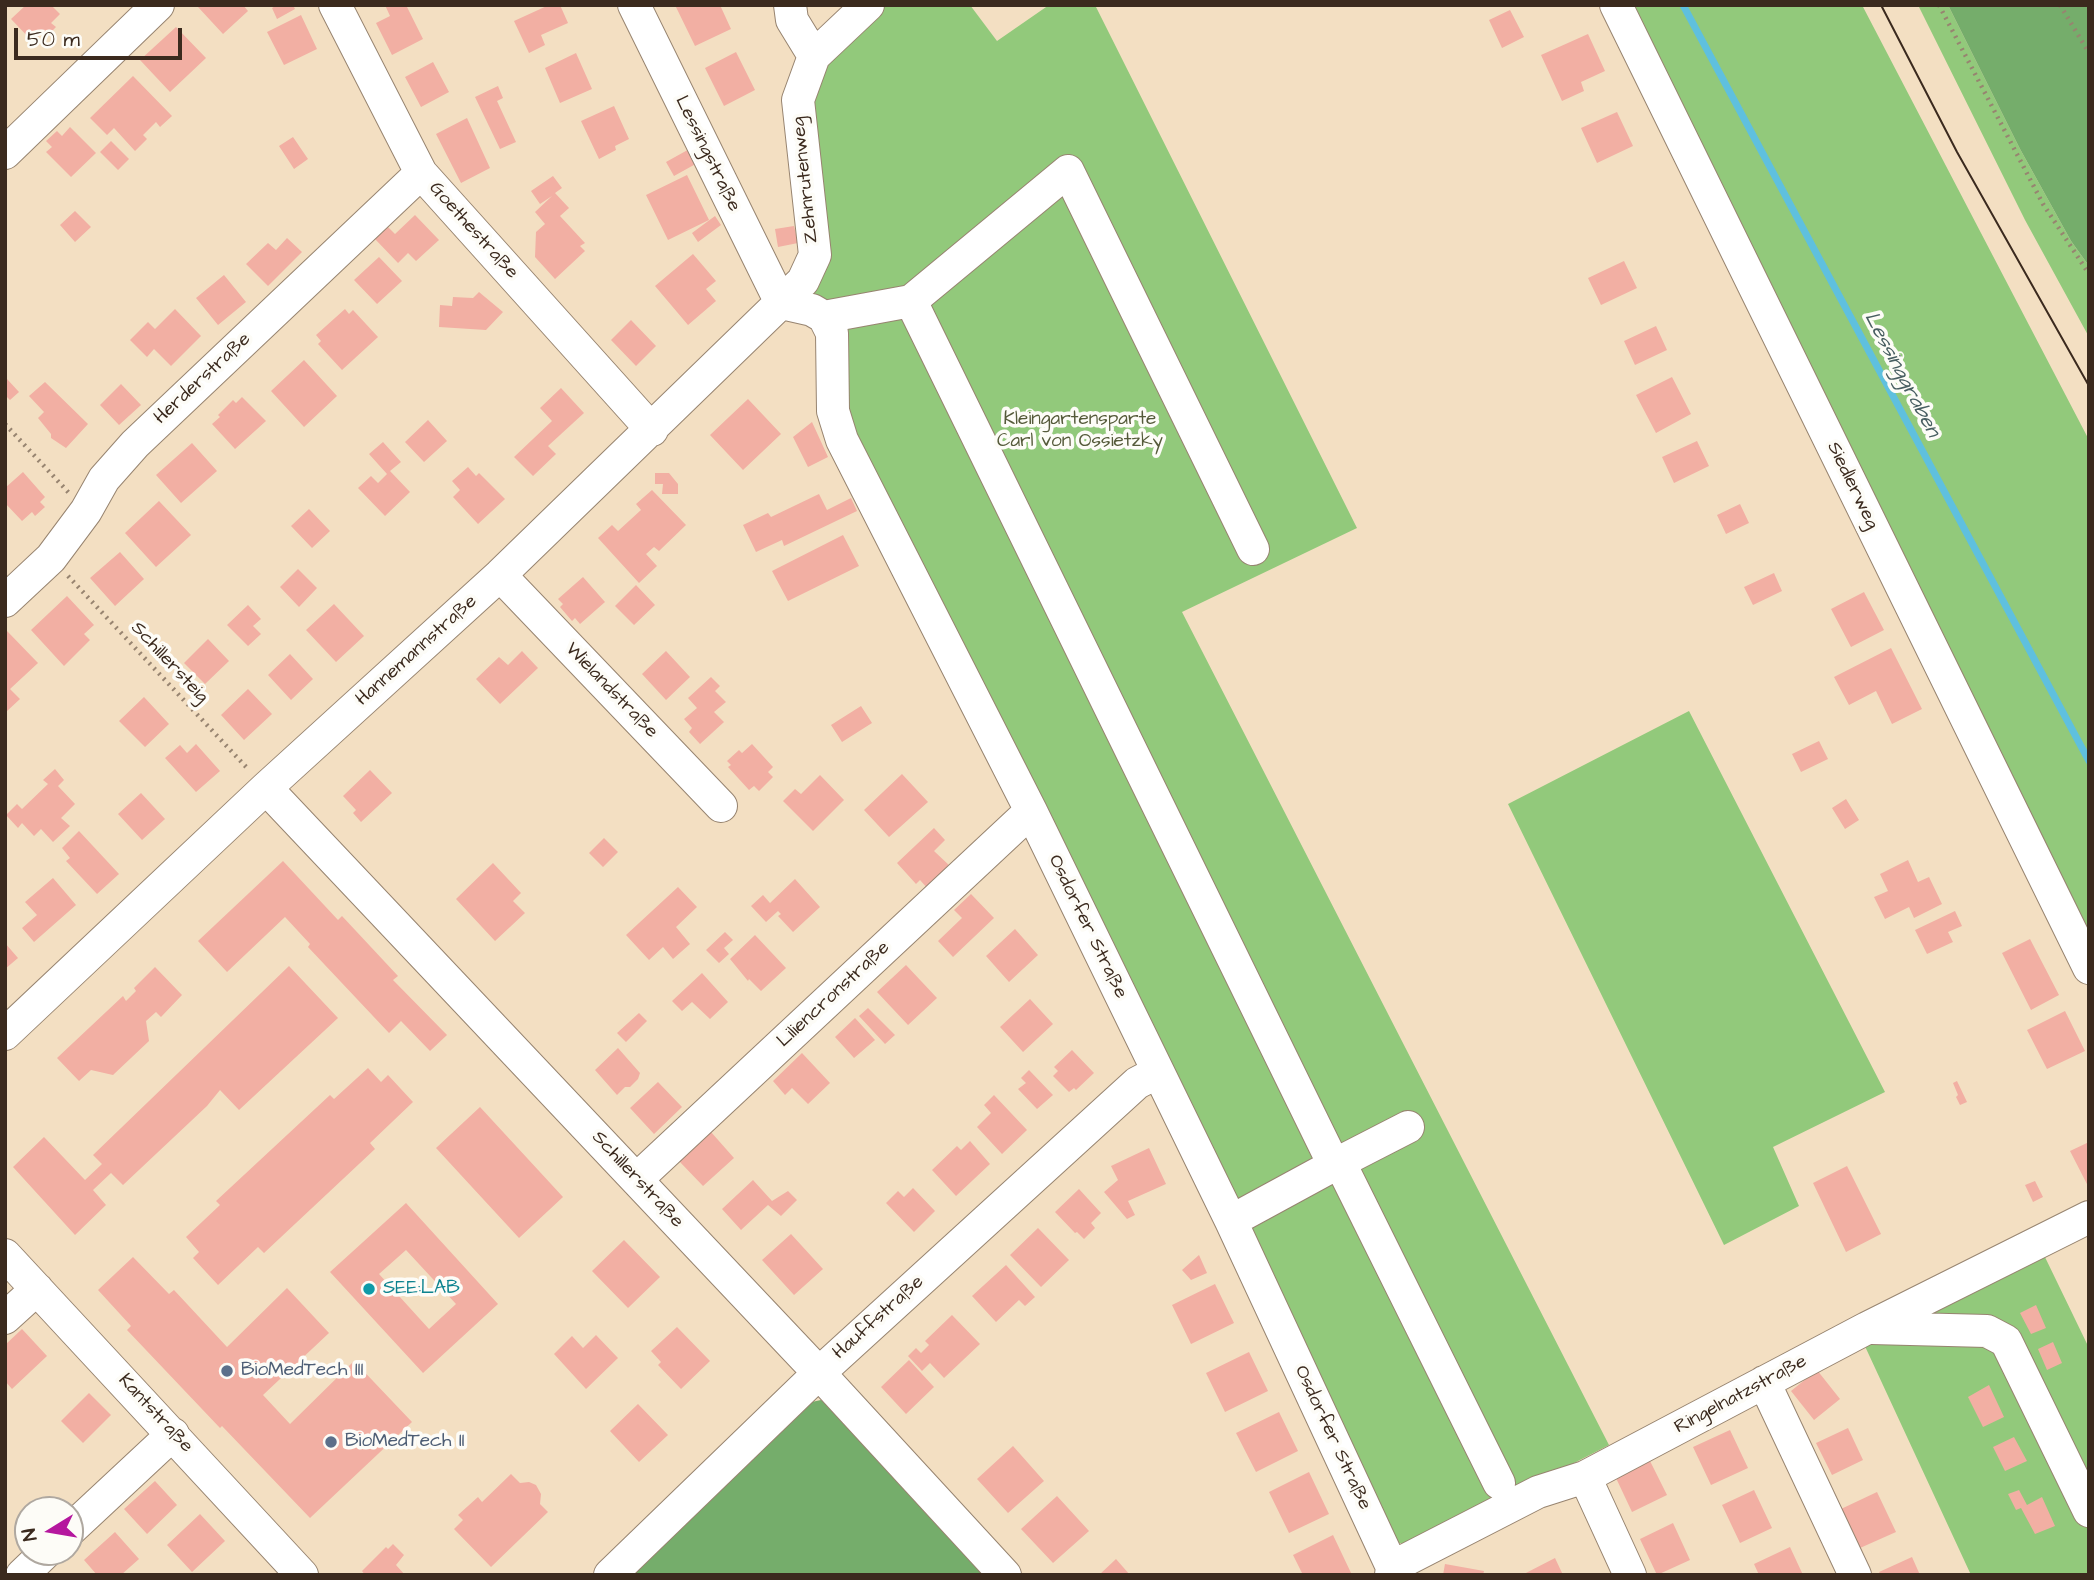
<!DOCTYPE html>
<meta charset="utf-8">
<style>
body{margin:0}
#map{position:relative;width:2094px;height:1580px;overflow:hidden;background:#f3dfc2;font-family:"Architects Daughter",sans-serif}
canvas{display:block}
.frame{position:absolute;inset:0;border:7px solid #3b2a1e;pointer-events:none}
.north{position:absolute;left:14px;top:1496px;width:70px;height:70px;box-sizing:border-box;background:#fdfcf7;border:2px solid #afa8a0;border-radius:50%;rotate:259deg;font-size:19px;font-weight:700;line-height:28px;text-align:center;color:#3b2a1e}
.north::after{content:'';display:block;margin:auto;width:24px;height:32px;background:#b5179e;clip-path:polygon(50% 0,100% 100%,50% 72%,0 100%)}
.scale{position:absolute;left:14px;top:28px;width:168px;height:32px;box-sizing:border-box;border:4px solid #3b2a1e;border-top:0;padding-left:9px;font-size:21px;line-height:24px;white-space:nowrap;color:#3b2a1e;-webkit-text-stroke:5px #fdfcf7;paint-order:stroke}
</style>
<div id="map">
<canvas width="2094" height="1580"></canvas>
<div class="frame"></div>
<div class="north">N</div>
<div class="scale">50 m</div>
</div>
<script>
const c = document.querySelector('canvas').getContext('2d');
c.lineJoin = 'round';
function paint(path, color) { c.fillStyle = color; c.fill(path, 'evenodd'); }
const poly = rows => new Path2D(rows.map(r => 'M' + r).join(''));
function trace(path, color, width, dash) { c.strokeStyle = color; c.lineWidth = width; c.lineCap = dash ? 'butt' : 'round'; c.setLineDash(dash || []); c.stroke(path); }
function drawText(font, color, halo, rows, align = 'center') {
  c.font = font + ' "Architects Daughter",sans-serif'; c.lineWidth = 7; c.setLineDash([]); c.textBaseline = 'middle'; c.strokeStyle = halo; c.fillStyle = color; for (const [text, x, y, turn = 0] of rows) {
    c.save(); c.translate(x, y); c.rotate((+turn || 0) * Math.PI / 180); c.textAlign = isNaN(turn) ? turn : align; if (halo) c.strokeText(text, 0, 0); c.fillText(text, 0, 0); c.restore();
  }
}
const green = poly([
 [883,5,970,5,997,41,1049,5,1095,5,1357,528,1182,612,1609,1445,1415,1545,1399,1543,1387,1531,853,432,812,296,829,256,810,101,826,62],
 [1626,5,1862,5,2089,440,2089,948],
 [1918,5,1948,5,2020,149,2071,241,2089,266,2089,337,2025,220],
 [1689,711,1885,1092,1773,1147,1799,1206,1724,1245,1508,804],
 [2043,1253,2089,1348,2089,1575,1971,1575,1863,1342]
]);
const forest = poly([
 [1948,5,2089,5,2089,266,2071,241,2020,149],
 [821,1400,831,1406,986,1575,623,1575,807,1403]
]);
const stream = poly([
 [1683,5,2089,761]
]);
const building = poly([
 [26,5,51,5,60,14,51,23,56,27,45,38,41,34,33,42,11,19],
 [200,5,243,5,248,11,223,34,198,7],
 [277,5,293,5,295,9,277,19,272,8],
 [385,5,411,5,407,7,423,39,392,55,376,23,390,16],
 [549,5,560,5,568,23,541,35,545,45,529,53,514,21],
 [675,5,720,5,731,29,695,46],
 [1510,10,1524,37,1502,48,1489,20],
 [301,15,317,49,284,65,267,32],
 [176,27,206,58,170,92,140,60],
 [1588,34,1605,71,1581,82,1584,91,1562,101,1541,55],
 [736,52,755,90,724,106,705,68],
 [576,53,592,89,560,103,545,68],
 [433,62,449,92,421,107,405,77],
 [133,76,172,116,160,127,156,122,143,135,147,139,135,151,114,128,107,135,90,118],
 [498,86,503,98,497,101,516,142,500,149,475,97],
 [614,106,629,139,615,146,616,150,599,159,581,121],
 [1617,112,1633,146,1597,163,1581,128],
 [467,118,490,168,461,183,436,134],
 [70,127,96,153,71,177,46,152,52,147,46,141,57,131,62,136],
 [293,137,308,159,294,169,279,146],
 [111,141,129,159,118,170,100,152],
 [693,147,701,161,674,176,666,162],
 [687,175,709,220,668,240,646,195],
 [553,176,562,188,555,193,569,208,560,216,585,243,580,246,585,251,555,279,535,257,536,232,545,224,535,212,552,196,540,204,531,191],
 [75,211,91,227,75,242,60,225],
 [415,215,439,240,416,261,408,253,398,263,375,239,388,227,395,234],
 [715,216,721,225,698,242,692,233],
 [794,226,798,243,778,247,775,229],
 [287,238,302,252,268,286,246,264,268,243,276,250],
 [693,254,716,281,706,289,716,301,688,325,655,286],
 [379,257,402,281,377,304,354,280],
 [1624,261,1637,288,1601,305,1588,278],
 [224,275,246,302,218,325,196,298],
 [479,292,503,312,486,330,439,327,440,305,452,306,453,297,473,298],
 [175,309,201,336,171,366,154,349,147,357,130,340,148,322,155,329],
 [345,309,349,314,353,310,378,337,342,370,318,344,321,341,316,335],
 [631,320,656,346,636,366,611,340],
 [1656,326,1667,350,1635,365,1624,341],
 [304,360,337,396,304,427,271,391],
 [1672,377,1691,414,1656,433,1636,395],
 [7,379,19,392,10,400,5,395],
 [45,382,88,424,66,448,51,438,51,434,38,418,44,412,29,396],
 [121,384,141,405,119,425,100,405],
 [561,388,584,413,548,446,556,454,533,476,514,457,552,421,540,408],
 [242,397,266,421,235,449,212,424,220,417,218,415,233,400,236,403],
 [748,399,781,434,743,470,710,435],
 [428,420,447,441,424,462,405,442],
 [812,422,828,457,808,467,793,437],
 [1697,441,1709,466,1674,483,1662,457],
 [383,442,401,462,390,471,410,492,385,516,358,488,371,476,378,483,387,474,369,454],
 [192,443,217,471,181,503,156,475],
 [468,467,476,476,479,473,505,499,478,524,453,497,460,490,452,481],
 [23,472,45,497,40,502,45,507,35,516,32,512,22,521,5,503,5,488],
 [655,473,669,473,678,484,678,494,662,494,663,484,655,484],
 [652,490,686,525,659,551,654,547,646,554,657,566,639,583,598,538,612,525,618,531,641,510,636,504],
 [819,494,827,510,851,498,857,511,784,546,782,540,756,552,743,525,768,513,771,517],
 [159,501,191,535,156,567,125,533],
 [1740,504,1749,523,1726,534,1717,515],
 [309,509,330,531,312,548,291,526],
 [843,535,859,566,788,601,772,571],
 [120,552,144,579,115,606,90,578],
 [298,569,317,588,299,607,280,587],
 [1774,573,1782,591,1753,605,1744,587],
 [583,577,605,602,580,624,575,618,572,621,560,607,563,604,558,599],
 [636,585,655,605,634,625,615,606],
 [1864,592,1884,630,1851,647,1831,609],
 [67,596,94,625,84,634,90,640,64,666,31,630],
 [334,604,364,636,336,662,306,630],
 [248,605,261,619,253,626,261,634,248,646,227,625],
 [7,631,38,663,10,689,20,699,6,712],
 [208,639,229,661,205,684,184,663],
 [1891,648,1922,709,1892,724,1876,691,1849,705,1834,677],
 [522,651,538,668,500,704,476,679,499,657,508,665],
 [666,651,690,677,666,700,642,674],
 [290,654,313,679,291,700,268,675],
 [711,677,720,686,715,691,726,702,714,712,724,722,700,744,689,732,692,728,684,719,697,708,688,698],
 [248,689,272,714,244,740,221,715],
 [144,697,169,724,145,747,119,721],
 [861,706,872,723,842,742,831,725],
 [1819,741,1828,759,1801,772,1792,754],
 [196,744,220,771,196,792,165,758,180,745,187,753],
 [752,744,773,767,768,772,773,777,759,791,754,786,749,790,728,767,731,765,727,761,739,750,742,753],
 [55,769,64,780,58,786,75,804,61,818,70,826,53,842,41,829,34,836,22,823,18,828,6,815,17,804,22,809,48,784,43,780],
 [370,770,392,793,361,822,353,813,356,810,343,796],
 [902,774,928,802,889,837,864,810],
 [820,775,844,800,813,831,783,801,795,789,801,794],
 [141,793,165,819,142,840,118,814],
 [1846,799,1859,820,1845,829,1832,808],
 [934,828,945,840,934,851,951,867,928,889,920,880,916,884,897,863],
 [79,831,119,874,97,894,66,861,70,858,62,848],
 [604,838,618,852,603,867,589,853],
 [1908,860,1918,882,1929,877,1942,904,1914,918,1909,907,1885,919,1874,897,1888,891,1880,874],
 [283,861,338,920,342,916,398,976,393,980,447,1035,430,1051,401,1021,389,1033,308,947,310,944,285,917,227,972,198,941],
 [493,863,521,893,513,901,525,913,495,941,456,899],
 [53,878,76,905,34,942,22,928,37,915,25,902],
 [795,879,820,907,793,932,778,916,781,914,778,911,766,922,751,906,763,895,770,903],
 [678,887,697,907,676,927,690,944,673,959,663,947,649,960,626,935],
 [971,894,994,918,953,957,938,941,962,918,954,910],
 [1955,911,1962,926,1948,932,1953,942,1927,954,1915,930],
 [1015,929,1038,955,1009,982,986,956],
 [725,932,733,940,724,948,729,954,719,963,706,950],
 [755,935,786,968,761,991,749,979,748,981,730,959],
 [2030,939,2059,995,2031,1010,2002,953],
 [5,943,18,958,5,969],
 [906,965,937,998,908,1025,877,992],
 [289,966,338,1018,239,1110,220,1090,207,1106,123,1185,111,1173,93,1190,106,1205,75,1235,13,1167,44,1137,85,1180,102,1164,93,1155],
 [155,967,182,995,161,1017,156,1012,146,1021,149,1041,113,1075,91,1070,79,1081,57,1058,123,996,126,1001,136,991,134,988],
 [702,973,728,1002,710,1019,692,1002,682,1011,672,1001],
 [1030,999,1053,1024,1023,1052,1000,1027],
 [868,1008,895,1035,885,1044,859,1016],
 [2065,1011,2085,1051,2047,1069,2027,1030],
 [639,1013,647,1021,626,1042,617,1033],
 [855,1018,875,1040,854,1058,835,1037],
 [618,1048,640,1073,638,1079,630,1087,625,1087,617,1095,595,1070],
 [1072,1050,1094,1073,1076,1090,1074,1088,1069,1092,1053,1076,1058,1071,1054,1067],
 [802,1053,830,1083,808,1104,792,1088,785,1095,773,1081],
 [368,1068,381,1082,388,1075,413,1102,370,1143,375,1149,264,1253,258,1247,218,1285,193,1258,199,1252,186,1237,220,1205,216,1201,330,1095,334,1099],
 [1029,1070,1053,1095,1037,1109,1018,1089,1026,1083,1021,1078],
 [1957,1081,1967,1102,1960,1105,1956,1097,1958,1095,1953,1083],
 [658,1082,682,1107,654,1134,630,1108],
 [994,1095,1027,1130,1002,1154,977,1127,991,1113,984,1105],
 [480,1107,563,1197,519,1238,436,1148],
 [711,1132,734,1158,703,1186,679,1161],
 [970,1141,990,1164,956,1196,932,1170,957,1146,961,1150],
 [2089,1142,2089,1188,2070,1151],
 [1149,1148,1166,1184,1128,1201,1135,1215,1127,1219,1104,1192,1118,1180,1111,1166],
 [1847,1166,1881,1234,1846,1252,1813,1183],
 [753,1180,772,1201,788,1191,797,1200,781,1216,768,1205,741,1230,722,1209],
 [2035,1181,2043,1197,2033,1202,2025,1185],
 [913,1188,935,1211,914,1232,886,1203,898,1191,904,1197],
 [1079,1189,1101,1213,1091,1223,1095,1228,1084,1239,1077,1232,1075,1233,1055,1212],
 [406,1203,498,1304,423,1373,330,1272],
 [406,1250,456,1304,429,1329,379,1274],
 [1038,1228,1069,1260,1041,1287,1010,1255],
 [791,1234,823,1269,794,1295,762,1260],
 [624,1240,660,1277,628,1308,592,1271],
 [1199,1255,1207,1273,1191,1280,1182,1270],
 [133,1257,169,1294,174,1290,227,1347,287,1288,329,1333,263,1395,290,1424,354,1361,412,1422,310,1518,222,1426,220,1428,127,1330,131,1326,98,1290],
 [1006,1265,1035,1297,1025,1306,1019,1300,996,1322,972,1296],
 [1215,1284,1234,1323,1191,1344,1172,1305],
 [2036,1305,2046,1328,2031,1334,2020,1313],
 [952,1315,980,1344,944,1378,930,1363,922,1371,908,1356,916,1348,921,1353,929,1345,925,1341],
 [677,1327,710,1361,681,1389,658,1365,661,1362,651,1351],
 [22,1329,47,1356,12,1389,5,1381,5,1345],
 [596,1335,618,1358,586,1389,554,1354,572,1336,583,1348],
 [2053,1342,2062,1363,2047,1370,2038,1349],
 [1249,1352,1268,1391,1225,1412,1206,1373],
 [909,1360,934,1387,906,1414,881,1387],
 [1817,1370,1840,1399,1814,1420,1791,1391],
 [1989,1385,2004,1417,1983,1427,1968,1397],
 [89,1393,111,1415,83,1443,61,1421],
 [638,1404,668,1435,639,1462,610,1431],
 [1279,1412,1298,1451,1256,1472,1236,1433],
 [1848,1428,1863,1460,1832,1475,1816,1443],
 [1730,1430,1748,1468,1711,1485,1693,1447],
 [2014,1437,2027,1461,2005,1471,1993,1447],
 [1013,1446,1044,1481,1008,1513,977,1479],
 [1650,1461,1667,1495,1632,1512,1616,1478],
 [1309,1472,1329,1514,1289,1533,1269,1492],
 [511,1474,520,1483,529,1482,536,1485,541,1494,540,1504,548,1512,491,1567,454,1529,463,1520,458,1515,478,1497,482,1502],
 [155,1481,177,1505,147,1534,124,1509],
 [1754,1490,1772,1528,1740,1543,1722,1505],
 [2019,1490,2027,1505,2042,1497,2055,1526,2035,1534,2021,1508,2016,1510,2008,1494],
 [1877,1492,1896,1532,1860,1548,1841,1509],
 [1057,1496,1089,1531,1053,1563,1021,1529],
 [200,1514,225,1541,192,1572,167,1545],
 [1673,1523,1690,1560,1657,1575,1640,1539],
 [115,1532,139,1559,121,1575,97,1575,84,1560],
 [1333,1535,1352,1575,1303,1575,1293,1555],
 [393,1544,404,1555,396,1565,405,1575,365,1575,362,1571,386,1547,388,1549],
 [1790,1547,1803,1575,1759,1575,1754,1564],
 [1912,1557,1920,1575,1881,1575,1879,1572],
 [1555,1558,1563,1575,1522,1575],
 [1116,1559,1130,1575,1099,1575],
 [1445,1564,1484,1571,1483,1575,1443,1575]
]);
const path = poly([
 [1939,5,2043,204,2089,274],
 [2060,5,2089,53],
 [5,424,69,493],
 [68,576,248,769]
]);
const minor = poly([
 [335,5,421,173,652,430],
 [634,5,781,303],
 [790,5,792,20,814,56],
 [1616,5,2089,968],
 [5,153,158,5],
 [911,301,1068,171,1253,549],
 [781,303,812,310,824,317,832,333,833,411,842,440,1031,811,1231,1221,1392,1567,1391,1575],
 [824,317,911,301,1334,1165,1231,1221],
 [500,575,721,806],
 [5,601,51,558,86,511,104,479,135,444,421,173],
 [266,788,819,1373,1005,1575],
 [5,1034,266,788,500,575,803,281,815,255,798,100,814,56,868,5],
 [1340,1163,1499,1483],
 [1334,1165,1408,1127],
 [637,1179,1031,811],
 [5,1255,302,1575],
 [5,1318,37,1289],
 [1872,1328,1987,1331,2006,1341,2089,1511],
 [1764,1382,1855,1575],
 [1585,1477,1630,1575],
 [70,1530,173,1434],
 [1392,1567,1538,1492,1585,1477,1867,1328,2089,1217],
 [22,1575,46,1552],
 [610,1575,819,1373,1137,1083,1158,1072]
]);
const tram = poly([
 [1881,5,1957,152,2089,386]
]);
const markers = [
 [369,1289,7,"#0f9aa8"],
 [227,1371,7,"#5c6f8a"],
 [331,1442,7,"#5c6f8a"]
];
const streetNames = [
 ["Lessingstraße",707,154,64],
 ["Zehnrutenweg",806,180,-96],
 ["Goethestraße",473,231,48],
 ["Herderstraße",203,379,-43],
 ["Siedlerweg",1852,486,64],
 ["Hannemannstraße",417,651,-42],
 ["Schillersteig",169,663,47],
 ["Wielandstraße",611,691,46],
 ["Osdorfer Straße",1087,927,64],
 ["Liliencronstraße",834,995,-43],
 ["Schillerstraße",637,1180,47],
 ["Hauffstraße",879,1318,-42],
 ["Ringelnatzstraße",1741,1395,-28],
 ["Kantstraße",155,1414,47],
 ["Osdorfer Straße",1332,1438,65]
];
const parkNames = [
 ["Kleingartensparte",1080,420],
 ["Carl von Ossietzky",1080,442]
];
const cultureNames = [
 ["SEE:LAB",383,1289]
];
const serviceNames = [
 ["BioMedTech III",241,1371],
 ["BioMedTech II",345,1442]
];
const waterNames = [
 ["Lessinggraben",1901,375,62]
];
paint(green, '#92c97b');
paint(forest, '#75ad6b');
trace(stream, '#5fc0de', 7);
paint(building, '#f2afa3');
trace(minor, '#978470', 34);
trace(path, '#978470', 4.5, [2, 5]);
trace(minor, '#fff', 32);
trace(tram, '#3b2a1e', 2);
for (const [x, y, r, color] of markers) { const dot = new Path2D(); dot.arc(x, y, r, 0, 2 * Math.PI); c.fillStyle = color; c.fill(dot); trace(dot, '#fdfcf7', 2.5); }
drawText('19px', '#3b2a1e', '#fdfcf7', streetNames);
drawText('19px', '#555a3a', '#fdfcf7', parkNames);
drawText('19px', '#0d838f', '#fdfcf7', cultureNames, 'left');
drawText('19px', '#4e5e75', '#fdfcf7', serviceNames, 'left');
drawText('italic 21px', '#485e61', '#fdfcf7', waterNames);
</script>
